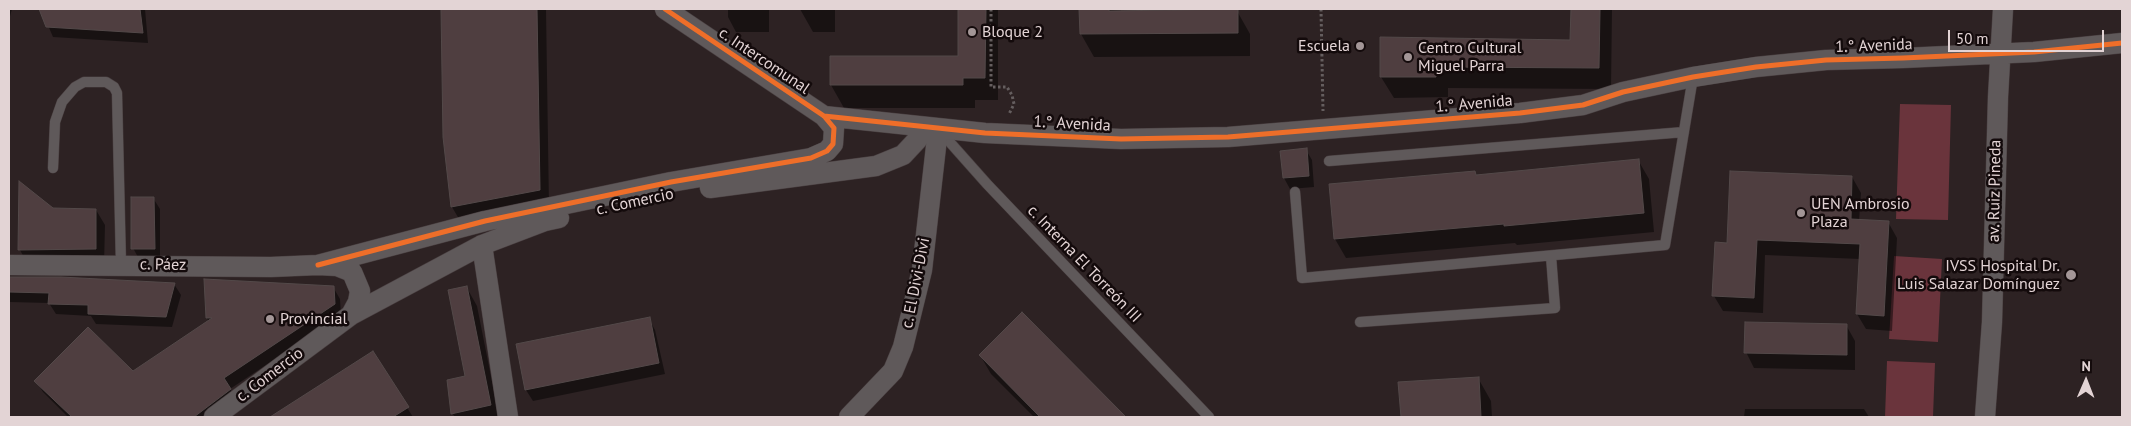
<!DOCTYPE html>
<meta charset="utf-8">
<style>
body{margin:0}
#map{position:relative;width:2131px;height:426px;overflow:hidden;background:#2d2223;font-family:"PT Sans",sans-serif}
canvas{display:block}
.frame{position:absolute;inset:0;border:10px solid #e3d4d5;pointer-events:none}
.north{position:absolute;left:2061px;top:356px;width:50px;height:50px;-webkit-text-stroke:4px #130a0b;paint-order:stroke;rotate:1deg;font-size:14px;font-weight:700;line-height:20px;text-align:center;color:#e3d4d5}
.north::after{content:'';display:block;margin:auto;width:18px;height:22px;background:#e3d4d5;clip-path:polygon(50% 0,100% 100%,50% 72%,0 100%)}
.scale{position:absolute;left:1948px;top:30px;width:156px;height:22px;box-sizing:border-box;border:2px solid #e3d4d5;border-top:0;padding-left:6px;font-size:15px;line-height:18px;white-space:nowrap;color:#e3d4d5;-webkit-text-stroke:4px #130a0b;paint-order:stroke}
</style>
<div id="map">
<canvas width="2131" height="426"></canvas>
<div class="frame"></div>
<div class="north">N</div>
<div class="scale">50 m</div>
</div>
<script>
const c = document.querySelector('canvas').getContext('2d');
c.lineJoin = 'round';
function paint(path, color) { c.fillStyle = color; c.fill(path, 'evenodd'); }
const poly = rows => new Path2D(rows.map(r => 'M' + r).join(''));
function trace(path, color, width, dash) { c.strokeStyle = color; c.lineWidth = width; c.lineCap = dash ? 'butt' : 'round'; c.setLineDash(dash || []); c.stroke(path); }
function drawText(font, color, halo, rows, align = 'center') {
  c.font = font + ' "PT Sans",sans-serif'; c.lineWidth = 5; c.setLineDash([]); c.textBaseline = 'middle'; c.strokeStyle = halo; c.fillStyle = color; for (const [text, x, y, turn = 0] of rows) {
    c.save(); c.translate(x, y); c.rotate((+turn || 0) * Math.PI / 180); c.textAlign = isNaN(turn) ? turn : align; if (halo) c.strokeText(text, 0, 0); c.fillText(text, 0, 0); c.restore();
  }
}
const green = poly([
 [1900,104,1951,105,1948,220,1896,219],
 [1894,256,1942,259,1938,342,1889,339],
 [1887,361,1935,363,1933,417,1885,417]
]);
const shadow = poly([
 [9,9,12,9,9,20],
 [41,9,145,9,148,43,53,37],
 [442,9,546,9,549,207,462,224,452,207,444,137],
 [728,9,769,9,769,32,736,32,728,17],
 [800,9,835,9,835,32,813,32],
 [959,9,998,9,998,100,975,100,975,108,844,108,831,85,959,57],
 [1081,9,1121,9,1121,12,1237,11,1250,34,1250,56,1094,57,1081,34],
 [1572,9,1612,9,1611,89,1448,88,1448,97,1394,98,1381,77,1572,42],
 [1306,150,1312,160,1314,187,1290,189,1284,178],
 [1638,160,1649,179,1654,232,1517,245,1515,243,1346,258,1335,239,1330,185,1475,172,1477,176],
 [1852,177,1861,193,1859,221,1888,222,1897,238,1892,331,1866,329,1857,314,1860,259,1765,255,1763,313,1723,311,1714,296,1728,244],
 [153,198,160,209,160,259,139,259,133,248],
 [96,210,105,225,104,264,28,265,20,250],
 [9,278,61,279,174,284,181,295,172,327,96,324,91,316,56,314,49,303,9,302],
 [333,287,340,299,341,315,230,389,237,402,217,417,68,417,43,392,36,381,132,372,209,322,207,318],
 [467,288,477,306,499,417,455,417,452,413,467,377],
 [1022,314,1124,417,1034,417,991,374,980,355],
 [649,319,655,330,665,374,533,401,526,390,517,345],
 [1846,325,1855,341,1855,370,1754,368,1746,352],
 [372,353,413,417,273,417],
 [1478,378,1491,401,1492,417,1402,417,1400,383],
 [1745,409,1864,409,1869,417,1744,417]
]);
const building = poly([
 [39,9,140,9,143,33,46,27,39,9],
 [441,9,537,9,540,190,451,207,443,137,441,9],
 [958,9,986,9,985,78,963,78,963,85,830,85,830,56,958,56,958,9],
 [1079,9,1109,9,1109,11,1238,9,1238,33,1080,34,1079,9],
 [1571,9,1600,9,1599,68,1436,67,1436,77,1380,77,1380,37,1570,40,1571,9],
 [1307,148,1309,176,1283,178,1280,151,1307,148],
 [1639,159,1644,213,1504,226,1504,224,1334,239,1329,184,1475,171,1476,175,1639,159],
 [1730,171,1852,176,1851,219,1889,221,1884,316,1856,314,1860,244,1757,240,1754,298,1712,296,1715,242,1727,243,1730,171],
 [19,181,53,208,96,209,96,249,18,250,19,181],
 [131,197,154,197,155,249,131,249,131,197],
 [9,277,61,277,175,283,166,317,88,314,88,305,48,304,49,293,9,292,9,277],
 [204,279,334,286,335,304,224,378,231,389,194,417,72,417,34,381,88,327,133,371,212,318,206,318,204,279],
 [467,286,491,405,451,414,447,380,465,376,448,290,467,286],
 [1022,312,1126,417,1040,417,979,355,1022,312],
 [650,317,659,363,525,390,516,344,650,317],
 [1745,322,1847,324,1847,355,1744,353,1745,322],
 [373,351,409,407,393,417,270,417,373,351],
 [1479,377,1481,417,1401,417,1398,382,1479,377]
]);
const path = poly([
 [991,9,991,87,1007,87,1012,95,1014,104,1009,114],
 [1321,9,1323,111]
]);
const lane = poly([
 [939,130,987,184,1209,417],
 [1329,161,1684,132],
 [53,168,55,122,62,102,75,87,84,82,106,82,114,87,117,93,121,265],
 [1295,192,1302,278,1665,245,1693,77],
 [1360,322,1555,308,1551,256]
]);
const street = poly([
 [824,116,985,133,1121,139,1228,137,1520,113,1583,105,1623,92,1693,77,1756,67,1826,60,1903,58,2034,52,2122,43],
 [710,188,876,166,903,155,917,140,920,127],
 [482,245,508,417],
 [9,265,271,267,318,265,337,266,352,272,360,291,358,302,351,315,214,417],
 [318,265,485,221,671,182,811,158,827,151,833,144,834,128,824,116,665,9],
 [351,315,482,245,545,221,559,218],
 [849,417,893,371,903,347,922,270,938,129],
 [1985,417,1992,322,1998,97,2003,9]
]);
const cycleway = poly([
 [824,116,985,133,1121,139,1228,137,1520,113,1583,105,1623,92,1693,77,1756,67,1826,60,1903,58,2034,52,2122,43],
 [318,265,485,221,671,182,811,158,827,151,833,144,834,128,824,116,665,9]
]);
const markers = [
 [972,32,5,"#a39697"],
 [1360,46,5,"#a39697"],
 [1408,57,5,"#a39697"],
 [1801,213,5,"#a39697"],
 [2071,275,6,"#a39697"],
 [270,319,5,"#a39697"]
];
const poiNames = [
 ["Bloque 2",982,32],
 ["Escuela",1350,46,"right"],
 ["Centro Cultural",1418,48],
 ["Miguel Parra",1418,66],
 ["UEN Ambrosio",1811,204],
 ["Plaza",1811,222],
 ["IVSS Hospital Dr.",2060,266,"right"],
 ["Luis Salazar Domínguez",2060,284,"right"],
 ["Provincial",280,319]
];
const streetNames = [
 ["1.° Avenida",1874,46,-2],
 ["c. Intercomunal",764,61,34],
 ["1.° Avenida",1474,104,-5],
 ["1.° Avenida",1072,124,3],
 ["av. Ruiz Pineda",1995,191,-89],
 ["c. Comercio",635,202,-12],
 ["c. Interna El Torreón III",1084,264,46],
 ["c. Páez",163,265,1],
 ["c. El Divi-Divi",916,283,-79],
 ["c. Comercio",270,375,-37]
];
paint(green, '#6a343c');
paint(shadow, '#0007');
paint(building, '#4f3e40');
trace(building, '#534949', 1);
trace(lane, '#493f40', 11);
trace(street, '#493f40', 21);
trace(path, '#655e5f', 3, [2.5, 2.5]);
trace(lane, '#5f595a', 10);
trace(street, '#5f595a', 20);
trace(cycleway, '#ee6e29', 5);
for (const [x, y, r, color] of markers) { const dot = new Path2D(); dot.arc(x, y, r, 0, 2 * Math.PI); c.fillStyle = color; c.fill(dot); trace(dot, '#130a0b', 2); }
drawText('16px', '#e3d4d5', '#130a0b', poiNames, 'left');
drawText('16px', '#e3d4d5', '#130a0b', streetNames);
</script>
